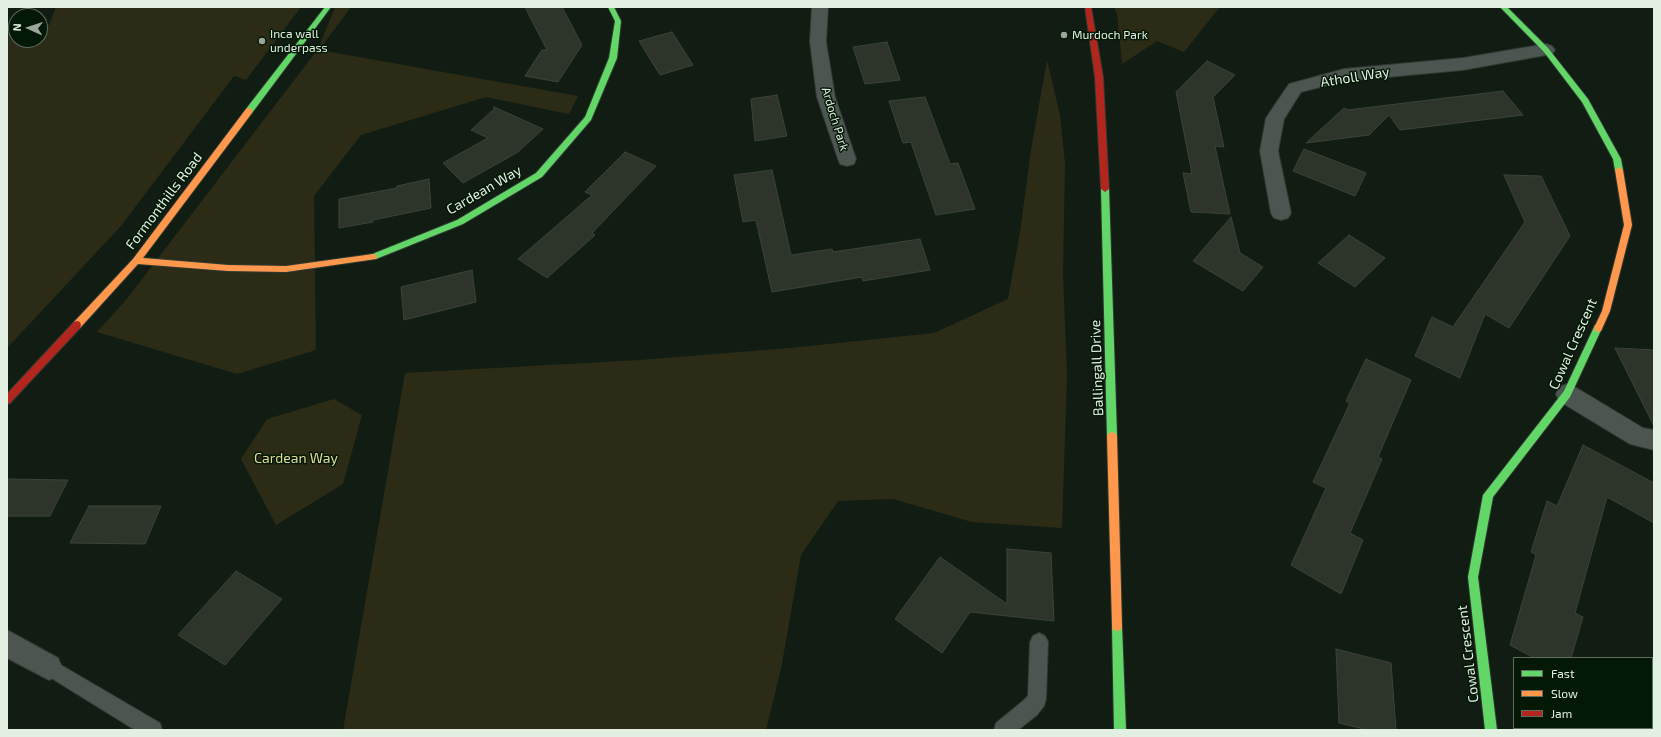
<!DOCTYPE html>
<style>
body{margin:0}
#map{position:relative;width:1661px;height:737px;overflow:hidden;background:#111d12;font-family:"Exo 2",sans-serif}
canvas{display:block}
.frame{position:absolute;inset:0;border:8px solid #e2f0e2;pointer-events:none}
.legend{position:absolute;left:1513px;top:657px;width:140px;height:72px;box-sizing:border-box;background:#041806;border:1px solid #5d6e5e;margin:0;padding:5px 7px;list-style:none;font-size:12px;color:#e2f0e2}
.legend li{display:flex;align-items:center;gap:8px;height:20px}
.legend b{width:20px;border:1px solid #5d6e5e}
.north{position:absolute;left:8px;top:8px;width:40px;height:40px;box-sizing:border-box;background:#041806;border:1px solid #5d6e5e;border-radius:50%;rotate:273deg;font-size:11px;font-weight:700;line-height:16px;text-align:center;color:#e2f0e2}
.north::after{content:'';display:block;margin:auto;width:14px;height:18px;background:#99a699;clip-path:polygon(50% 0,100% 100%,50% 72%,0 100%)}
</style>
<div id="map">
<canvas width="1661" height="737"></canvas>
<div class="frame"></div>
<ul class="legend">
<li><b style="height:5px;background:#63d668"></b>Fast</li>
<li><b style="height:5px;background:#ff974d"></b>Slow</li>
<li><b style="height:5px;background:#b3261e"></b>Jam</li>
</ul>
<div class="north">N</div>
</div>
<script>
const c = document.querySelector('canvas').getContext('2d');
c.lineJoin = 'round';
function paint(path, color) { c.fillStyle = color; c.fill(path, 'evenodd'); }
const poly = rows => new Path2D(rows.map(r => 'M' + r).join(''));
function trace(path, color, width, dash) { c.strokeStyle = color; c.lineWidth = width; c.lineCap = dash ? 'butt' : 'round'; c.setLineDash(dash || []); c.stroke(path); }
function drawText(font, color, halo, rows, align = 'center') {
  c.font = font + ' "Exo 2",sans-serif'; c.lineWidth = 3; c.setLineDash([]); c.textBaseline = 'middle'; c.strokeStyle = halo; c.fillStyle = color; for (const [text, x, y, turn = 0] of rows) {
    c.save(); c.translate(x, y); c.rotate((+turn || 0) * Math.PI / 180); c.textAlign = isNaN(turn) ? turn : align; if (halo) c.strokeText(text, 0, 0); c.fillText(text, 0, 0); c.restore();
  }
}
const green = poly([
 [56,7,301,7,246,80,234,76,121,226,7,348,7,33,16,31,16,40,40,40,40,27,49,25],
 [335,7,351,7,319,50,578,96,569,114,486,97,361,135,314,196,316,350,237,374,97,332,126,300,318,49],
 [1114,7,1220,7,1184,52,1157,41,1122,64,1117,14],
 [1047,60,1060,115,1065,164,1063,274,1067,376,1062,528,972,522,893,499,838,501,801,555,781,669,766,730,343,730,405,373,640,360,790,348,934,333,1008,299,1020,232,1031,150],
 [334,399,362,415,343,484,276,525,241,459,267,419],
 [1654,661,1654,730,1564,730,1566,728,1652,728,1652,662]
]);
const building = poly([
 [525,7,562,7,582,45,558,82,525,76,542,50,547,50,525,7],
 [672,32,693,65,660,75,639,41,672,32],
 [887,42,900,80,865,84,853,47,887,42],
 [1207,61,1235,75,1213,97,1224,147,1215,146,1230,214,1191,212,1183,173,1192,174,1176,92,1207,61],
 [1503,91,1523,115,1400,130,1389,115,1369,135,1306,143,1344,108,1348,110,1503,91],
 [777,95,787,136,755,141,751,99,777,95],
 [925,97,950,164,958,163,975,209,936,215,911,142,903,143,889,101,925,97],
 [494,107,543,129,518,152,463,183,443,163,488,138,471,130,494,109,494,107],
 [1304,149,1366,173,1355,196,1293,171,1304,149],
 [625,152,656,166,592,233,595,235,547,278,518,259,592,195,585,192,625,152],
 [772,170,791,255,832,249,833,252,920,239,930,270,863,281,862,277,772,292,756,220,743,222,734,175,772,170],
 [1504,175,1541,176,1570,236,1509,328,1485,314,1460,378,1415,356,1432,317,1453,327,1525,222,1504,175],
 [429,179,431,208,373,220,373,222,339,228,339,199,397,188,397,186,429,179],
 [1231,217,1240,253,1263,267,1243,291,1193,261,1231,217],
 [1349,235,1385,258,1355,287,1318,263,1349,235],
 [472,270,476,302,404,320,401,287,472,270],
 [1615,348,1654,350,1654,426,1615,348],
 [1366,359,1411,380,1378,457,1382,459,1350,533,1363,540,1341,594,1291,565,1326,488,1313,482,1350,403,1346,401,1366,359],
 [1583,445,1654,483,1654,523,1607,497,1575,613,1583,617,1571,658,1534,658,1510,645,1536,555,1531,552,1547,501,1557,506,1583,445],
 [7,479,68,480,50,516,7,516,7,479],
 [89,506,161,506,145,544,70,543,89,506],
 [1007,549,1051,553,1054,621,970,612,942,653,895,619,940,557,1007,604,1007,549],
 [236,571,282,599,225,665,178,635,236,571],
 [1336,649,1391,663,1396,730,1368,730,1339,723,1336,649]
]);
const lane = poly([
 [1039,633,1045,636,1048,642,1046,699,1044,706,1037,715,1018,730,994,730,996,723,1023,701,1028,696,1030,642,1033,636,1039,633],
 [49,658,160,723,162,730,135,730,43,673,40,667,43,661,49,658]
]);
const street = poly([
 [812,7,828,7,826,42,835,97,856,159,854,164,847,166,840,164,838,159,817,97,810,42,812,7],
 [1546,44,1552,46,1555,50,1552,54,1463,70,1344,81,1301,92,1284,119,1278,151,1291,213,1288,218,1281,220,1274,218,1271,213,1260,151,1266,118,1289,84,1344,69,1463,58,1546,44],
 [1567,384,1575,387,1643,428,1654,430,1654,450,1630,444,1559,401,1556,394,1559,387,1567,384],
 [7,630,58,658,62,667,58,676,49,680,7,658,7,630]
]);
const fast = poly([
 [325,7,331,7,252,113,246,113,246,109,325,7],
 [608,7,614,7,621,21,617,58,591,120,542,177,463,224,376,259,370,259,369,257,370,255,457,220,536,173,585,117,609,58,615,21,608,7],
 [1500,7,1507,7,1548,48,1588,99,1621,159,1623,170,1622,172,1619,173,1615,170,1613,159,1582,102,1544,52,1500,7],
 [1105,186,1109,189,1117,436,1115,439,1112,440,1109,439,1107,436,1101,189,1105,186],
 [1598,324,1601,325,1602,328,1570,397,1493,497,1478,577,1497,730,1485,730,1468,577,1483,495,1564,391,1595,325,1598,324],
 [1117,621,1121,622,1122,626,1126,730,1114,730,1112,626,1113,622,1117,621]
]);
const slow = poly([
 [249,108,252,109,252,113,143,258,228,265,286,266,373,254,376,255,377,257,376,259,286,272,228,271,138,264,80,328,74,328,73,325,74,322,133,259,246,109,249,108],
 [1619,167,1623,170,1632,225,1610,311,1601,331,1598,332,1595,331,1594,328,1602,311,1624,225,1615,170,1619,167],
 [1112,432,1115,433,1117,436,1122,626,1121,630,1117,631,1113,630,1112,626,1107,436,1109,433,1112,432]
]);
const jam = poly([
 [1085,7,1091,7,1103,77,1109,189,1105,192,1101,189,1095,77,1085,7],
 [77,321,80,322,81,325,80,328,10,403,7,404,7,394,74,322,77,321]
]);
const markers = [
 [1064,35,4,"#99a699"],
 [262,41,4,"#99a699"]
];
const farPoinames = [
 ["Inca wall",270,34],
 ["underpass",270,48],
 ["Murdoch Park",1072,35]
];
const farStreetnames = [
 ["Ardoch Park",835,119,73]
];
const streetNames = [
 ["Atholl Way",1355,77,-9],
 ["Cardean Way",484,190,-30],
 ["Formonthills Road",164,201,-53],
 ["Cowal Crescent",1573,344,-66],
 ["Ballingall Drive",1097,368,-92],
 ["Cowal Crescent",1468,654,-97]
];
const parkNames = [
 ["Cardean Way",296,458]
];
paint(green, '#2c2c16');
paint(building, '#2d3429');
trace(building, '#3c4438', 1);
trace(lane, '#2f3a30', 2);
trace(street, '#2f3a30', 2);
trace(fast, '#2f3a30', 2);
trace(slow, '#2f3a30', 2);
trace(jam, '#2f3a30', 2);
paint(lane, '#4d5551');
paint(street, '#4d5551');
paint(fast, '#63d668');
paint(slow, '#ff974d');
paint(jam, '#b3261e');
for (const [x, y, r, color] of markers) { const dot = new Path2D(); dot.arc(x, y, r, 0, 2 * Math.PI); c.fillStyle = color; c.fill(dot); trace(dot, '#041806', 1.5); }
drawText('12px', '#e2f0e2', '#041806', farPoinames, 'left');
drawText('12px', '#e2f0e2', '#041806', farStreetnames);
drawText('14px', '#e2f0e2', '#041806', streetNames);
drawText('14px', '#e1dc97', '#041806', parkNames);
</script>
